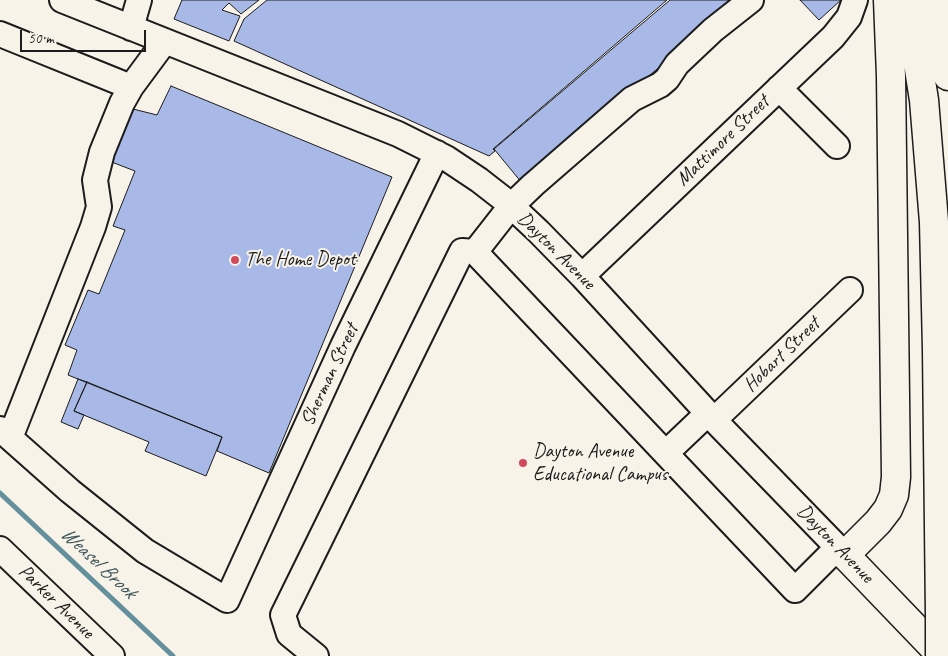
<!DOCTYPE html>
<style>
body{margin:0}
#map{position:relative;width:948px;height:656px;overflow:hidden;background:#f7f3e8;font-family:Caveat,sans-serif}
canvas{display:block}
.scale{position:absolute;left:20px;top:30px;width:126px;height:22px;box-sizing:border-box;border:2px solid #1c1c1c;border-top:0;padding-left:6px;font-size:15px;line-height:18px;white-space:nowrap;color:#1c1c1c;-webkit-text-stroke:4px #f7f3e8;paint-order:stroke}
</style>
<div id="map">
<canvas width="948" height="656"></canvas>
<div class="scale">50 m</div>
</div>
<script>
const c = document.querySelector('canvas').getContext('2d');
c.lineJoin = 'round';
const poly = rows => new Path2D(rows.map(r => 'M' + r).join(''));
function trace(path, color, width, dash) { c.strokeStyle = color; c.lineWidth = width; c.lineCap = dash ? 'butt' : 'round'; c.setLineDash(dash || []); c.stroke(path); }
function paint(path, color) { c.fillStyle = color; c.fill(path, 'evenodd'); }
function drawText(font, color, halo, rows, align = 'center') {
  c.font = font + ' Caveat,sans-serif'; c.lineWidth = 4; c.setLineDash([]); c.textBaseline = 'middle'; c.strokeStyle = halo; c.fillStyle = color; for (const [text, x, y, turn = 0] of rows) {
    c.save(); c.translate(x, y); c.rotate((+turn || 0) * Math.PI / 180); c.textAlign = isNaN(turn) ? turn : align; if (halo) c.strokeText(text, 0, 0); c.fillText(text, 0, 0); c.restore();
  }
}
const stream = poly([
 [0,493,173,656]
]);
const building = poly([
 [182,0,259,0,241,14,229,3,222,10,240,16,229,41,174,19,182,0],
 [267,0,667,0,493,149,495,151,489,156,234,41,244,19,267,0],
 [670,0,739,0,522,183,494,149,670,0],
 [800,0,841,0,819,20,800,0],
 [171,86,392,177,269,473,217,451,222,437,68,375,77,350,65,345,88,290,99,294,125,230,113,226,135,171,109,161,133,109,157,115,171,86],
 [78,379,87,382,74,411,84,415,78,429,61,422,78,379],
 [87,382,222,437,206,476,145,451,149,442,74,411,87,382]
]);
const minor = poly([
 [62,0,398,134,446,158,479,180,506,201,538,231,582,276,714,420,845,555],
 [131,28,139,0],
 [0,34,131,87],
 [779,88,837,146],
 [475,252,511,206,533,185,632,99,660,85,667,79,677,64,713,30,751,0],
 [582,276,833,37,849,17,855,0],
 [714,420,850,290],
 [0,429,70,491,145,551,227,600,343,346,437,153],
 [10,438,93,227,99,207,95,180,102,152,122,103,131,87,165,41],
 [666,453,708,413],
 [0,549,112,656],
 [316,656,289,634,283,615,462,251,475,252,795,590,838,547]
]);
const major = poly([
 [845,555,942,656]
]);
const highway = poly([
 [908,0,924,100,934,222,937,350,940,616],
 [936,0,948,76],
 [845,555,878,522,888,509,894,495,896,477,891,76,888,0]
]);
const highwayBridge = poly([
 [940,616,940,656]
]);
const markers = [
 [235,260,5,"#d1495b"],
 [523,463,5,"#d1495b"]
];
const streetNames = [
 ["Mattimore Street",723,141,-44],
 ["Dayton Avenue",556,251,45],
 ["Hobart Street",782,355,-44],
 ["Sherman Street",330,375,-65],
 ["Dayton Avenue",835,544,46],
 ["Parker Avenue",56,602,44]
];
const poiNames = [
 ["The Home Depot",245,260],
 ["Dayton Avenue",533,452],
 ["Educational Campus",533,475]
];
const waterNames = [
 ["Weasel Brook",98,563,43]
];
trace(stream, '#63909c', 5);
paint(building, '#a8b9e8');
trace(building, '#1c1c1c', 1);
trace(minor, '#1c1c1c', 28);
trace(major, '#1c1c1c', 31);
trace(highway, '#1c1c1c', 31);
trace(minor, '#f7f3e8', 24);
trace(major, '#f7f3e8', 28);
trace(highway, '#f7f3e8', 28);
trace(highwayBridge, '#1c1c1c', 31, []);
trace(highwayBridge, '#f7f3e8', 28);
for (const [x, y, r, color] of markers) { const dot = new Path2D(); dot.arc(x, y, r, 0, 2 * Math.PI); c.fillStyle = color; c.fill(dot); trace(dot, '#f7f3e8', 2); }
drawText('20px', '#1c1c1c', '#f7f3e8', streetNames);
drawText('20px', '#1c1c1c', '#f7f3e8', poiNames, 'left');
drawText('italic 21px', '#3f565c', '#f7f3e8', waterNames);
</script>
